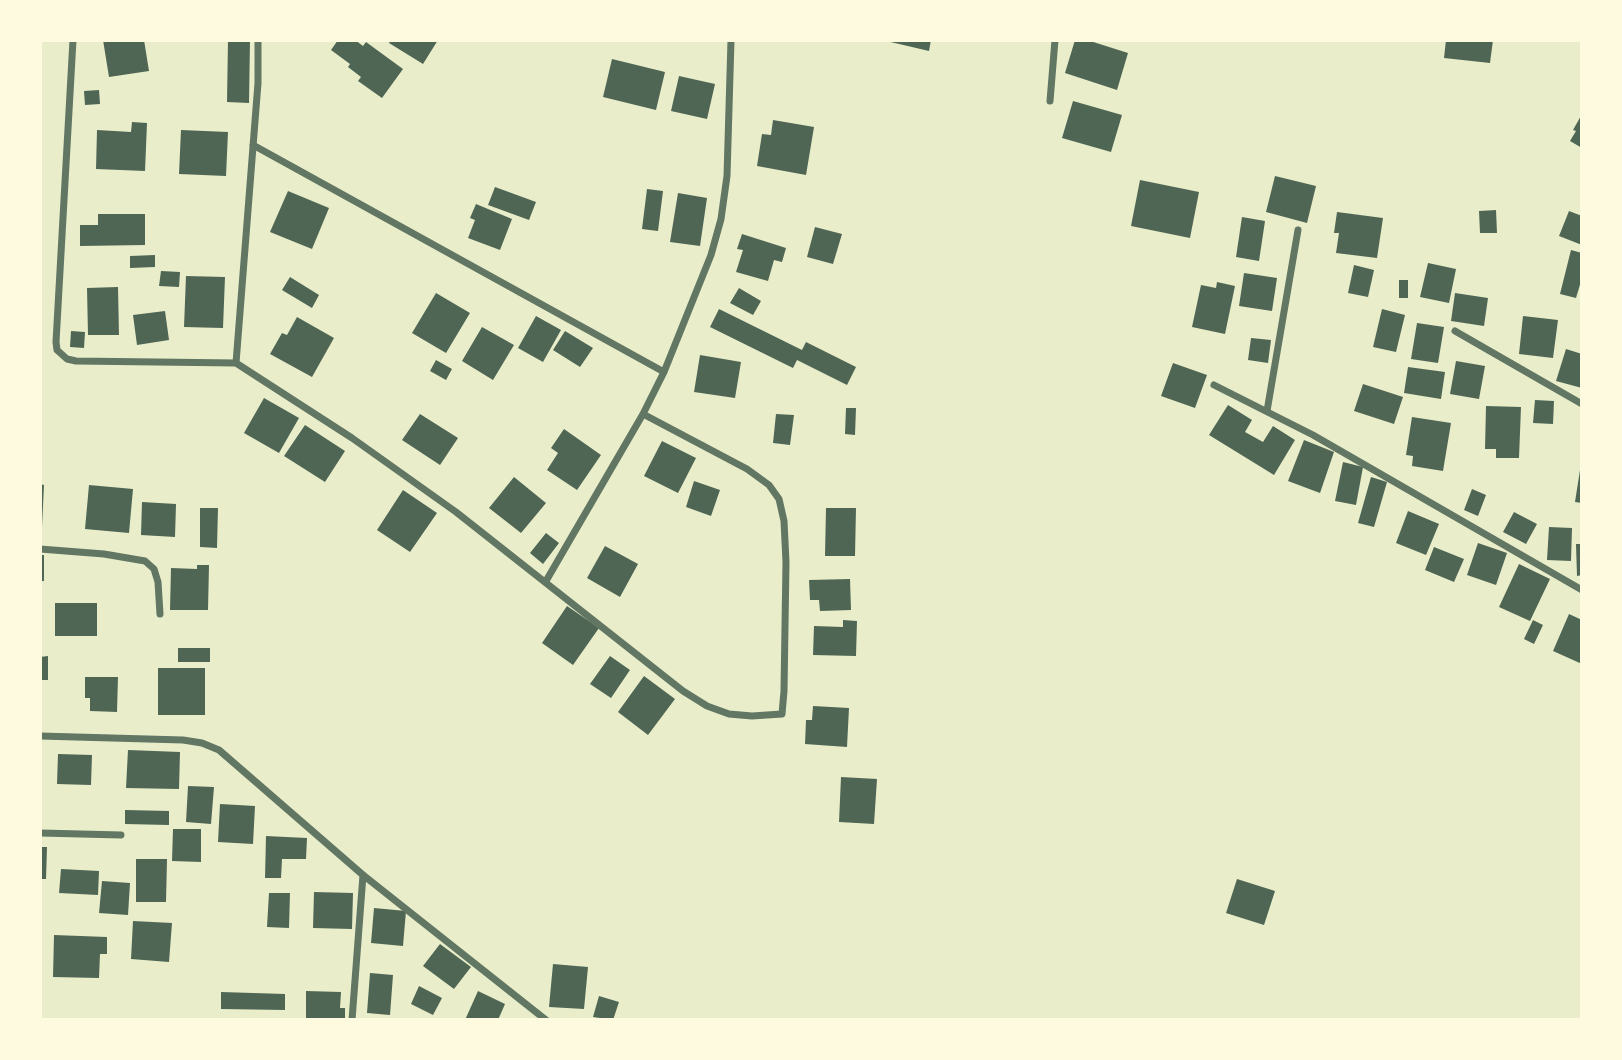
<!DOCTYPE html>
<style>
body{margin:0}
#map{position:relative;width:1622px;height:1060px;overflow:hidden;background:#e9edc9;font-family:"Alegreya Sans",sans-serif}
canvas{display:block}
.frame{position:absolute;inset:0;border:42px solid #fefae0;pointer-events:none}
</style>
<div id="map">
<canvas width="1622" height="1060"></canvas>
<div class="frame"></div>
</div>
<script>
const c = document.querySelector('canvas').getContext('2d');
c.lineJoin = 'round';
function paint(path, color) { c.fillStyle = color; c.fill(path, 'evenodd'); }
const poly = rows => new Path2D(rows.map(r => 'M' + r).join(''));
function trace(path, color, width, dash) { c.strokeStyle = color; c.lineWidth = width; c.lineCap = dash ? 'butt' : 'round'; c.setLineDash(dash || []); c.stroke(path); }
const building = poly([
 [103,40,144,40,149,71,109,77],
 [228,40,250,40,249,103,227,102],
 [338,40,355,40,363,46,366,42,403,69,382,98,358,81,361,77,348,67,350,64,331,50],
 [391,40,438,40,423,64,389,43],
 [882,40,931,40,929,51],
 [1075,40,1087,40,1128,53,1117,90,1065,73],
 [1446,40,1493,40,1490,63,1444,58],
 [612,59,665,72,656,110,603,97],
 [679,76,715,84,707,119,671,111],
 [99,90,100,104,85,105,84,91],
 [1073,101,1122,115,1111,152,1062,138],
 [1582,114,1582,148,1570,141,1576,131,1573,130],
 [773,120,814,127,806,175,757,166,762,134,771,135],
 [132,122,147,123,145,171,96,169,97,130,131,132],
 [181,130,228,132,226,176,179,174],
 [1275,176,1316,186,1307,223,1266,212],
 [1140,180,1199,192,1190,238,1131,226],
 [495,187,536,202,529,220,488,205],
 [647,189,663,191,658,231,642,229],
 [288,191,329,208,312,249,270,232],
 [678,193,707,198,700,246,670,242],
 [476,204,512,219,500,250,468,238,475,220,470,218],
 [1496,210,1497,233,1480,233,1479,211],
 [1569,211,1582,216,1582,245,1559,236],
 [1337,212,1383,218,1377,258,1336,253,1339,233,1334,233],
 [98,214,145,214,145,245,80,246,80,225,98,225],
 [1242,217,1265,221,1259,261,1236,257],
 [815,227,842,234,833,264,807,257],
 [742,234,786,248,782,262,774,260,768,281,736,272,743,250,737,249],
 [1571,250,1582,253,1582,278,1576,298,1560,294],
 [155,255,155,267,130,268,130,256],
 [1428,263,1456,269,1449,303,1420,297],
 [1354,265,1374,270,1368,297,1348,293],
 [161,271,180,272,179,287,159,286],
 [1244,273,1277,278,1272,311,1239,306],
 [186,276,225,277,223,328,184,327],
 [290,277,319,295,312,308,282,290],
 [1399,280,1408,280,1408,298,1399,298],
 [1217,282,1235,286,1225,334,1192,327,1201,285,1216,288],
 [118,287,119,335,88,335,87,288],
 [739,288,761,301,753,315,730,303],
 [436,293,470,313,446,353,412,333],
 [1455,293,1488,298,1484,326,1451,321],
 [719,309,802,350,806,342,856,367,847,385,797,360,793,368,710,327],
 [1382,309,1405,315,1396,352,1373,347],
 [165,311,169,340,137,345,133,315],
 [536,316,561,330,543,362,518,348],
 [1523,316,1558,320,1553,358,1519,354],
 [297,317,334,338,312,377,270,354,282,333,287,335],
 [1417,323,1444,327,1438,363,1411,359],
 [482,327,514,345,493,380,462,361],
 [71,331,85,332,84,348,70,347],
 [565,331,593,348,580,367,553,350],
 [1251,338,1271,340,1268,363,1248,360],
 [1566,349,1582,354,1582,388,1556,381],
 [700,355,741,362,735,398,694,392],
 [436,360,452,369,446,380,430,371],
 [1456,361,1485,366,1479,399,1450,394],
 [1173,363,1207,375,1195,408,1161,396],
 [1408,367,1445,372,1441,399,1404,393],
 [1363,384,1403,397,1394,424,1354,411],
 [264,398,299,418,279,453,244,433],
 [1535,400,1554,401,1553,424,1533,423],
 [1228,405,1252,420,1245,432,1263,442,1273,426,1295,440,1274,475,1209,435],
 [1486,406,1521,407,1519,458,1496,458,1496,449,1485,449],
 [846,408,856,408,855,435,845,434],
 [420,414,458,438,440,465,402,440],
 [776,414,794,415,790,445,773,443],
 [1412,417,1451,423,1443,471,1412,466,1413,456,1406,455],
 [305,425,345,451,325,482,284,456],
 [564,429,601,455,577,490,547,470,558,453,551,448],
 [1304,440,1334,452,1320,493,1288,481],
 [662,441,696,458,678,493,644,476],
 [1343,462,1363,467,1356,505,1335,501],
 [1580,470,1582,470,1582,503,1575,502],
 [514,477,546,503,521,533,489,508],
 [1371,477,1387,482,1374,527,1358,523],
 [694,481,720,490,711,516,686,507],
 [40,484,44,485,42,527,40,527],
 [89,485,133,489,129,533,85,529],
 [1472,489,1486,495,1478,516,1464,510],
 [403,490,437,513,410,552,377,530],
 [142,502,176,504,175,537,141,535],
 [200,508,218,508,217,548,200,547],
 [826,508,856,508,855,556,825,556],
 [1408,511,1439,524,1426,555,1396,543],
 [1514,512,1537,524,1526,544,1503,532],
 [1549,527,1572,528,1571,561,1547,560],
 [546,533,559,543,543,564,530,553],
 [1478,543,1507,553,1496,585,1467,575],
 [1576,544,1582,544,1582,575,1577,576],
 [605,546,638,564,620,597,587,578],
 [1434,547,1464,559,1454,582,1425,570],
 [40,555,44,555,44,581,40,581],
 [1519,564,1550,579,1530,621,1499,607],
 [197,565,209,565,208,610,170,610,171,568,197,569],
 [850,579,851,610,820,611,819,600,810,600,809,580],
 [55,603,97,603,97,636,55,636],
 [567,606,599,628,573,665,542,643],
 [1569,614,1582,620,1582,664,1553,651],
 [843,620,857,621,856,656,813,655,814,626,843,627],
 [1533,620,1543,625,1534,644,1524,639],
 [178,648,210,648,210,662,178,662],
 [48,656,48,680,40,680,40,657],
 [610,656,630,670,611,698,590,684],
 [158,668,205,668,205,715,158,715],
 [644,676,675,699,648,735,618,712],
 [85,677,118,677,117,712,90,711,90,698,85,698],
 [813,706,849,708,847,747,805,744,806,720,812,720],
 [128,750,180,752,179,789,126,788],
 [58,754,92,755,91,785,57,784],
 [841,777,877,779,874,824,839,822],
 [188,786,214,787,211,824,186,822],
 [220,804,255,806,253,844,218,842],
 [125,810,169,811,169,825,125,824],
 [173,829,201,829,201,862,172,861],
 [266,836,307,838,306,859,282,859,281,878,265,878],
 [40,847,47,847,46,879,40,879],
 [136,859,167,859,166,902,136,902],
 [61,869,99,871,98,895,59,893],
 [1237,879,1275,891,1264,925,1226,913],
 [102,881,130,883,128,915,99,913],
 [314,892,353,893,352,929,313,928],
 [269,893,290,893,289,928,267,927],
 [374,908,406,911,403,946,371,943],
 [133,921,172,923,169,962,131,959],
 [54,935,107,937,107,954,100,954,99,978,53,977],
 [440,944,471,967,454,989,423,966],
 [553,964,588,967,584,1009,549,1007],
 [370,973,393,975,390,1015,367,1013],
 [419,986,442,998,433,1015,411,1004],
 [306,991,341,992,340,1008,345,1008,345,1020,306,1020],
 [478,991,505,1004,498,1020,465,1020],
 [221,992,285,994,285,1010,221,1009],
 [599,996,619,1002,613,1020,593,1017]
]);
const minor = poly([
 [73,40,56,342,57,350,67,359,76,361,236,363],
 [258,40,258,83,236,363,352,438,456,512,683,691,707,706,729,714,752,716,782,714,784,691,786,562,784,521,779,499,769,485,747,469,643,414],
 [1050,101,1055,40],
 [253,145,664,372],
 [1455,331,1582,404],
 [1214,385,1313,435,1582,590],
 [1267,411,1298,230],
 [40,549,104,554,145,561,154,569,158,582,160,614],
 [546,581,643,414,664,372,711,255,721,219,727,176,731,40],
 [40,736,183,740,202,743,219,750,363,875,546,1020],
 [40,833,121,835],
 [352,1020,363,875]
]);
paint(building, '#4f6655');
trace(minor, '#617663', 7);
</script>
